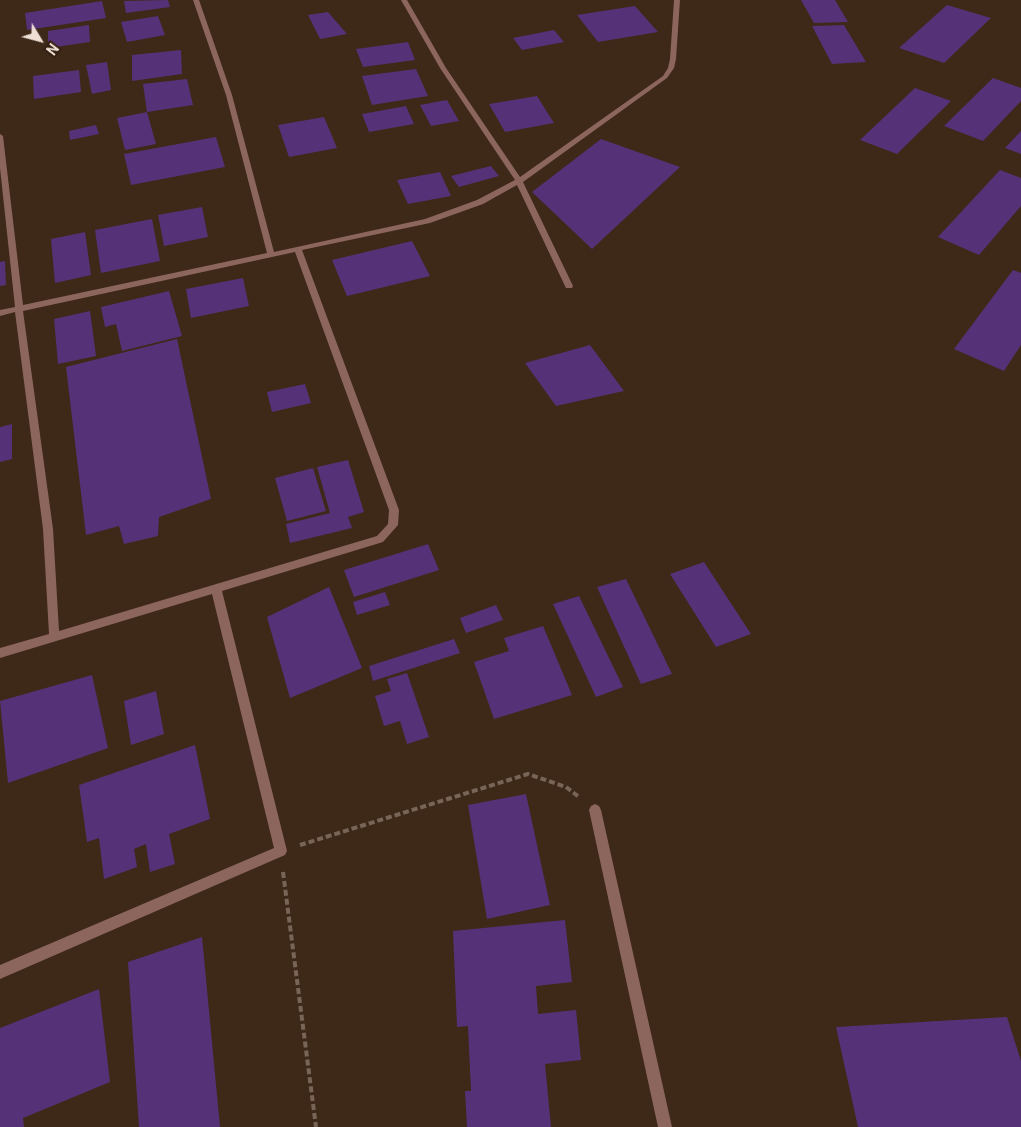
<!DOCTYPE html>
<style>
body{margin:0}
#map{position:relative;width:1021px;height:1127px;overflow:hidden;background:#3e2818;font-family:Roboto,sans-serif}
canvas{display:block}
.north{position:absolute;left:15px;top:15px;width:50px;height:50px;-webkit-text-stroke:4px #331e0f;paint-order:stroke;rotate:127deg;font-size:14px;font-weight:700;line-height:20px;text-align:center;color:#eedfd5}
.north::after{content:'';display:block;margin:auto;width:18px;height:22px;background:#eedfd5;clip-path:polygon(50% 0,100% 100%,50% 72%,0 100%)}
</style>
<div id="map">
<canvas width="1021" height="1127"></canvas>
<div class="north">N</div>
</div>
<script>
const c = document.querySelector('canvas').getContext('2d');
c.lineJoin = 'round';
function paint(path, color) { c.fillStyle = color; c.fill(path, 'evenodd'); }
const poly = rows => new Path2D(rows.map(r => 'M' + r).join(''));
function trace(path, color, width, dash) { c.strokeStyle = color; c.lineWidth = width; c.lineCap = dash ? 'butt' : 'round'; c.setLineDash(dash || []); c.stroke(path); }
const building = poly([
 [168,0,170,7,126,13,124,1],
 [801,0,835,0,848,22,814,23],
 [102,1,106,18,27,30,25,13],
 [947,5,991,18,944,63,899,48],
 [635,6,658,32,598,42,577,15],
 [328,12,347,34,320,39,308,15],
 [158,16,165,35,127,42,121,22],
 [89,25,90,42,48,48,48,31],
 [844,25,866,62,832,64,812,26],
 [554,30,564,42,522,50,513,38],
 [408,42,415,60,363,67,356,49],
 [181,50,182,74,132,81,132,55],
 [107,62,111,90,92,94,86,65],
 [416,69,428,96,372,105,362,76],
 [79,70,81,92,34,99,33,76],
 [993,78,1021,88,1021,101,983,141,944,126],
 [187,79,193,105,147,112,143,84],
 [915,88,951,101,897,154,860,140],
 [537,96,554,123,505,132,489,104],
 [447,100,459,121,431,126,420,105],
 [406,106,414,124,369,132,362,114],
 [147,112,156,144,125,150,117,118],
 [324,117,337,148,289,157,278,125],
 [96,125,99,134,70,140,69,131],
 [1021,131,1021,154,1005,148],
 [216,137,225,167,131,185,124,154],
 [601,139,680,167,592,249,532,192],
 [491,166,499,176,459,187,451,176],
 [1000,170,1021,178,1021,206,979,255,938,237],
 [440,172,451,196,408,204,397,180],
 [202,207,208,237,164,246,158,215],
 [152,219,160,261,101,273,95,230],
 [85,232,91,275,55,283,51,239],
 [412,241,430,276,347,296,332,260],
 [5,261,6,285,0,286,0,262],
 [1013,270,1021,273,1021,345,1004,371,954,349],
 [243,278,249,306,191,318,186,289],
 [169,291,182,336,122,351,116,324,105,327,101,307],
 [90,311,96,356,58,364,54,319],
 [177,339,211,499,159,517,158,536,124,544,119,526,86,535,66,367],
 [590,345,624,391,556,406,525,363],
 [305,384,311,403,272,412,267,392],
 [12,424,12,459,0,462,0,427],
 [348,460,364,512,348,517,352,528,290,543,286,524,330,513,317,467],
 [313,468,326,511,287,521,275,478],
 [428,544,439,570,354,597,344,570],
 [704,562,751,634,716,647,670,574],
 [626,579,672,674,641,684,597,587],
 [329,587,362,668,290,698,267,617],
 [385,592,390,605,357,615,353,602],
 [579,596,623,687,596,697,553,604],
 [496,605,503,620,466,633,460,618],
 [543,626,572,695,494,719,474,662,509,651,504,638],
 [454,639,460,653,373,681,369,666],
 [407,673,429,737,407,744,400,721,384,726,375,696,391,691,387,679],
 [92,675,108,748,8,783,0,701],
 [156,691,164,734,131,745,124,701],
 [195,745,210,819,169,834,175,864,150,872,146,844,134,849,137,867,104,879,99,838,87,842,79,785],
 [526,794,550,905,487,919,468,805],
 [565,920,572,982,536,986,538,1014,576,1010,581,1060,545,1064,551,1127,467,1127,465,1091,471,1091,468,1026,457,1027,453,931],
 [202,937,220,1127,139,1127,128,962],
 [99,989,110,1082,23,1118,24,1127,0,1127,0,1028],
 [1007,1017,1021,1061,1021,1127,858,1127,836,1027]
]);
const path = poly([
 [300,845,528,774,566,787,579,797],
 [283,872,316,1127]
]);
const street = poly([
 [193,0,199,0,232,95,274,252,425,219,477,200,515,180,440,68,401,0,407,0,446,68,520,177,663,76,668,68,670,59,674,0,680,0,676,59,674,68,667,78,523,182,573,286,572,288,566,288,565,286,517,185,483,204,430,223,302,250,399,510,398,525,383,542,222,591,287,851,285,855,0,979,0,965,274,848,212,594,0,658,0,648,49,634,43,529,15,312,0,316,0,310,15,307,0,168,0,134,3,136,23,305,267,253,226,95,193,0],
 [295,252,389,510,388,524,377,536,59,631,53,529,23,311,295,252],
 [595,804,599,806,601,810,672,1127,658,1127,589,810,591,806,595,804]
]);
paint(building, '#553277');
trace(path, '#786557', 4, [6, 3]);
paint(street, '#8c665c');
</script>
